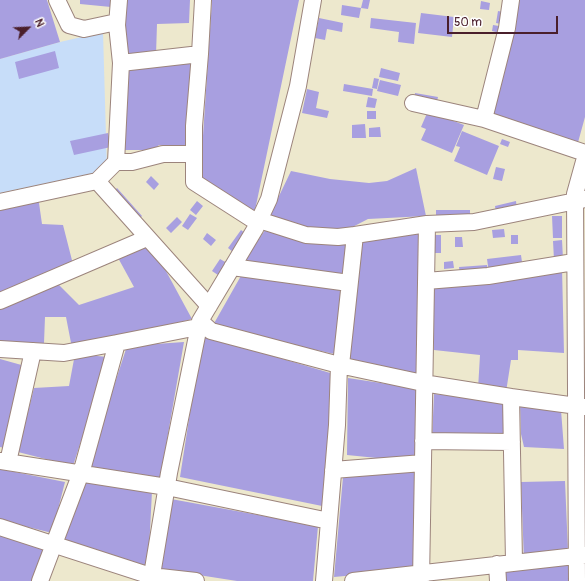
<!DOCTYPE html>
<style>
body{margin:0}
#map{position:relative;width:585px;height:581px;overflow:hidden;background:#ede8cd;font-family:Pangolin,sans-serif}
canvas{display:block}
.north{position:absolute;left:8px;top:8px;width:40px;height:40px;-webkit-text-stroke:3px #fff;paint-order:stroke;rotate:66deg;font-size:11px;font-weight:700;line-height:16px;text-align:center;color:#4a1f2b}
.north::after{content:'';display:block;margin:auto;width:14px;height:18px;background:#4a1f2b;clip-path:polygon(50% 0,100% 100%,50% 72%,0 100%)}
.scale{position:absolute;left:447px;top:16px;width:111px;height:18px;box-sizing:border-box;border:2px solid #4a1f2b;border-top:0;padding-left:5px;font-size:12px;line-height:14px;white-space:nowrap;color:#4a1f2b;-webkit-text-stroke:3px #fff;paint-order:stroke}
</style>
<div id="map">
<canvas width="585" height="581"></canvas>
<div class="north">N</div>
<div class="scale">50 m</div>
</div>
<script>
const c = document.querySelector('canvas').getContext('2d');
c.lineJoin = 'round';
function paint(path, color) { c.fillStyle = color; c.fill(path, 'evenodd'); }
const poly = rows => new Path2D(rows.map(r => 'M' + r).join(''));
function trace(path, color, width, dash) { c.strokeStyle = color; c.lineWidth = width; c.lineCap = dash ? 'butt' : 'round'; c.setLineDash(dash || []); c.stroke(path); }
const built = poly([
 [103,32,107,171,0,193,0,59,60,42]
]);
const building = poly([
 [0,0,47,0,60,42,0,59],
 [80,0,112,0,111,7,80,4],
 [126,0,190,0,189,23,157,24,156,55,125,57],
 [212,0,299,0,254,215,200,181],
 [363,0,370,0,368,9,361,8],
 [519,0,585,0,585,117,577,146,488,119,515,31],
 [481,1,490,3,489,10,480,9],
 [342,5,361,8,359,18,341,15],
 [498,11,508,13,506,25,496,23],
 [421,13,454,17,452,37,418,33],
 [319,18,343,23,342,32,327,29,325,40,315,38],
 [371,18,416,23,414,44,398,42,399,32,370,28],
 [493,25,505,27,504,34,492,31],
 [55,51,59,68,19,79,15,62],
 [194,59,186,149,159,145,153,150,123,150,126,66],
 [381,68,400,73,398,81,379,77],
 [374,78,379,79,377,89,372,88],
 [380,80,401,85,398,96,377,91],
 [344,84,373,89,372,96,343,91],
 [307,89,319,92,316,108,329,111,327,118,302,113],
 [415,93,438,97,436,105,414,101],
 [368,97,377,99,375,108,366,107],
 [367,111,376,111,376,119,367,119],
 [428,111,464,125,452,153,421,140,426,129,421,127],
 [365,124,366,138,352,138,352,125],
 [380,127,381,137,369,137,369,128],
 [462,131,499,146,487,175,454,161,460,147,456,146],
 [108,133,111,147,74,155,70,141],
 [502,139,510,142,508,147,500,144],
 [496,167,505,169,502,181,493,179],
 [416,168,426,216,368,219,337,235,268,219,291,171,330,179,369,183,387,181],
 [151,176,159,184,154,190,146,182],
 [117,188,142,216,136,222,111,194],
 [38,196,42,224,63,225,75,272,57,283,79,305,134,287,117,256,148,245,160,260,192,319,114,340,72,348,66,317,45,317,44,343,0,342,0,208],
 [197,201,203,206,196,215,190,210],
 [516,201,517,209,496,213,495,206],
 [436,210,470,210,470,219,436,218],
 [190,214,197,218,188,230,182,226],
 [552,216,562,216,562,238,553,238],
 [177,217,182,222,171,233,166,228],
 [267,227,347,244,342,278,245,260],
 [504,229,505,237,493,238,492,230],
 [241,230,246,234,233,252,228,248],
 [424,230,419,377,347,364,362,238],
 [207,233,216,240,211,246,203,239],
 [431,235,441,235,441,253,431,253],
 [511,235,518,235,518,244,511,244],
 [455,237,462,237,463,247,455,247],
 [562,240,563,259,554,260,553,241],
 [521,255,523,269,489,273,487,259],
 [220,259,227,263,218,275,212,271],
 [453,261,454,268,444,269,444,262],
 [487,265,488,275,460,276,459,267],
 [562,268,564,353,518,350,518,360,511,360,506,392,478,389,480,355,434,350,433,286],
 [242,274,343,286,339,355,212,327],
 [202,335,337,375,327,507,180,477],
 [184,342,160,480,88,466,127,346],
 [75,354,108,357,73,466,18,452,34,388,69,386],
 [0,359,25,366,8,449,0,447],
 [348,378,420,389,417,462,347,455],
 [434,394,509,402,511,438,432,439],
 [520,404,561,410,564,449,524,447,521,434],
 [421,468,420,569,334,577,343,477],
 [0,469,65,482,52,533,0,520],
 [87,479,152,491,148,570,58,540],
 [565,481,568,551,524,561,521,482],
 [171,499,318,526,313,581,237,581,160,569],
 [0,532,46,547,33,581,0,581],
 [569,562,569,581,505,581,505,568]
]);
const minor = poly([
 [57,0,69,25,84,29,112,23,117,25,121,63],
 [511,0,507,28,484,119,585,153],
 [117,25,119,0],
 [200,54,203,0],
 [413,103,484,119],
 [194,154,163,154,132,162,116,162,121,63,200,54,194,126,194,182,258,223],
 [116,162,97,181,209,306],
 [0,202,97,181],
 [259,220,306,235,338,237,355,235],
 [232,267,349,283],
 [426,281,488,276,574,262],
 [0,301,147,238],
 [200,321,211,331,339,365,423,383,511,397,514,562],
 [0,349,64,353,117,343],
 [341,365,355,235,427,224,474,222,585,199],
 [511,397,585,407],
 [423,441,512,442],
 [0,461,167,487,329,521],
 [8,462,33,351],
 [333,470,423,463],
 [0,527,151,576,196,581],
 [497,564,498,581],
 [40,581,82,470,117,343,198,327],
 [151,581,169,473,200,321,255,229,269,199,298,86,313,0],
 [324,581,337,425,339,365],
 [353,581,585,555],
 [421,581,427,224],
 [577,581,575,194,585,158]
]);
paint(built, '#c7ddf9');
paint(building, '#a89fe0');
trace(minor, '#9c847c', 18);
trace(minor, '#fff', 16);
</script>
